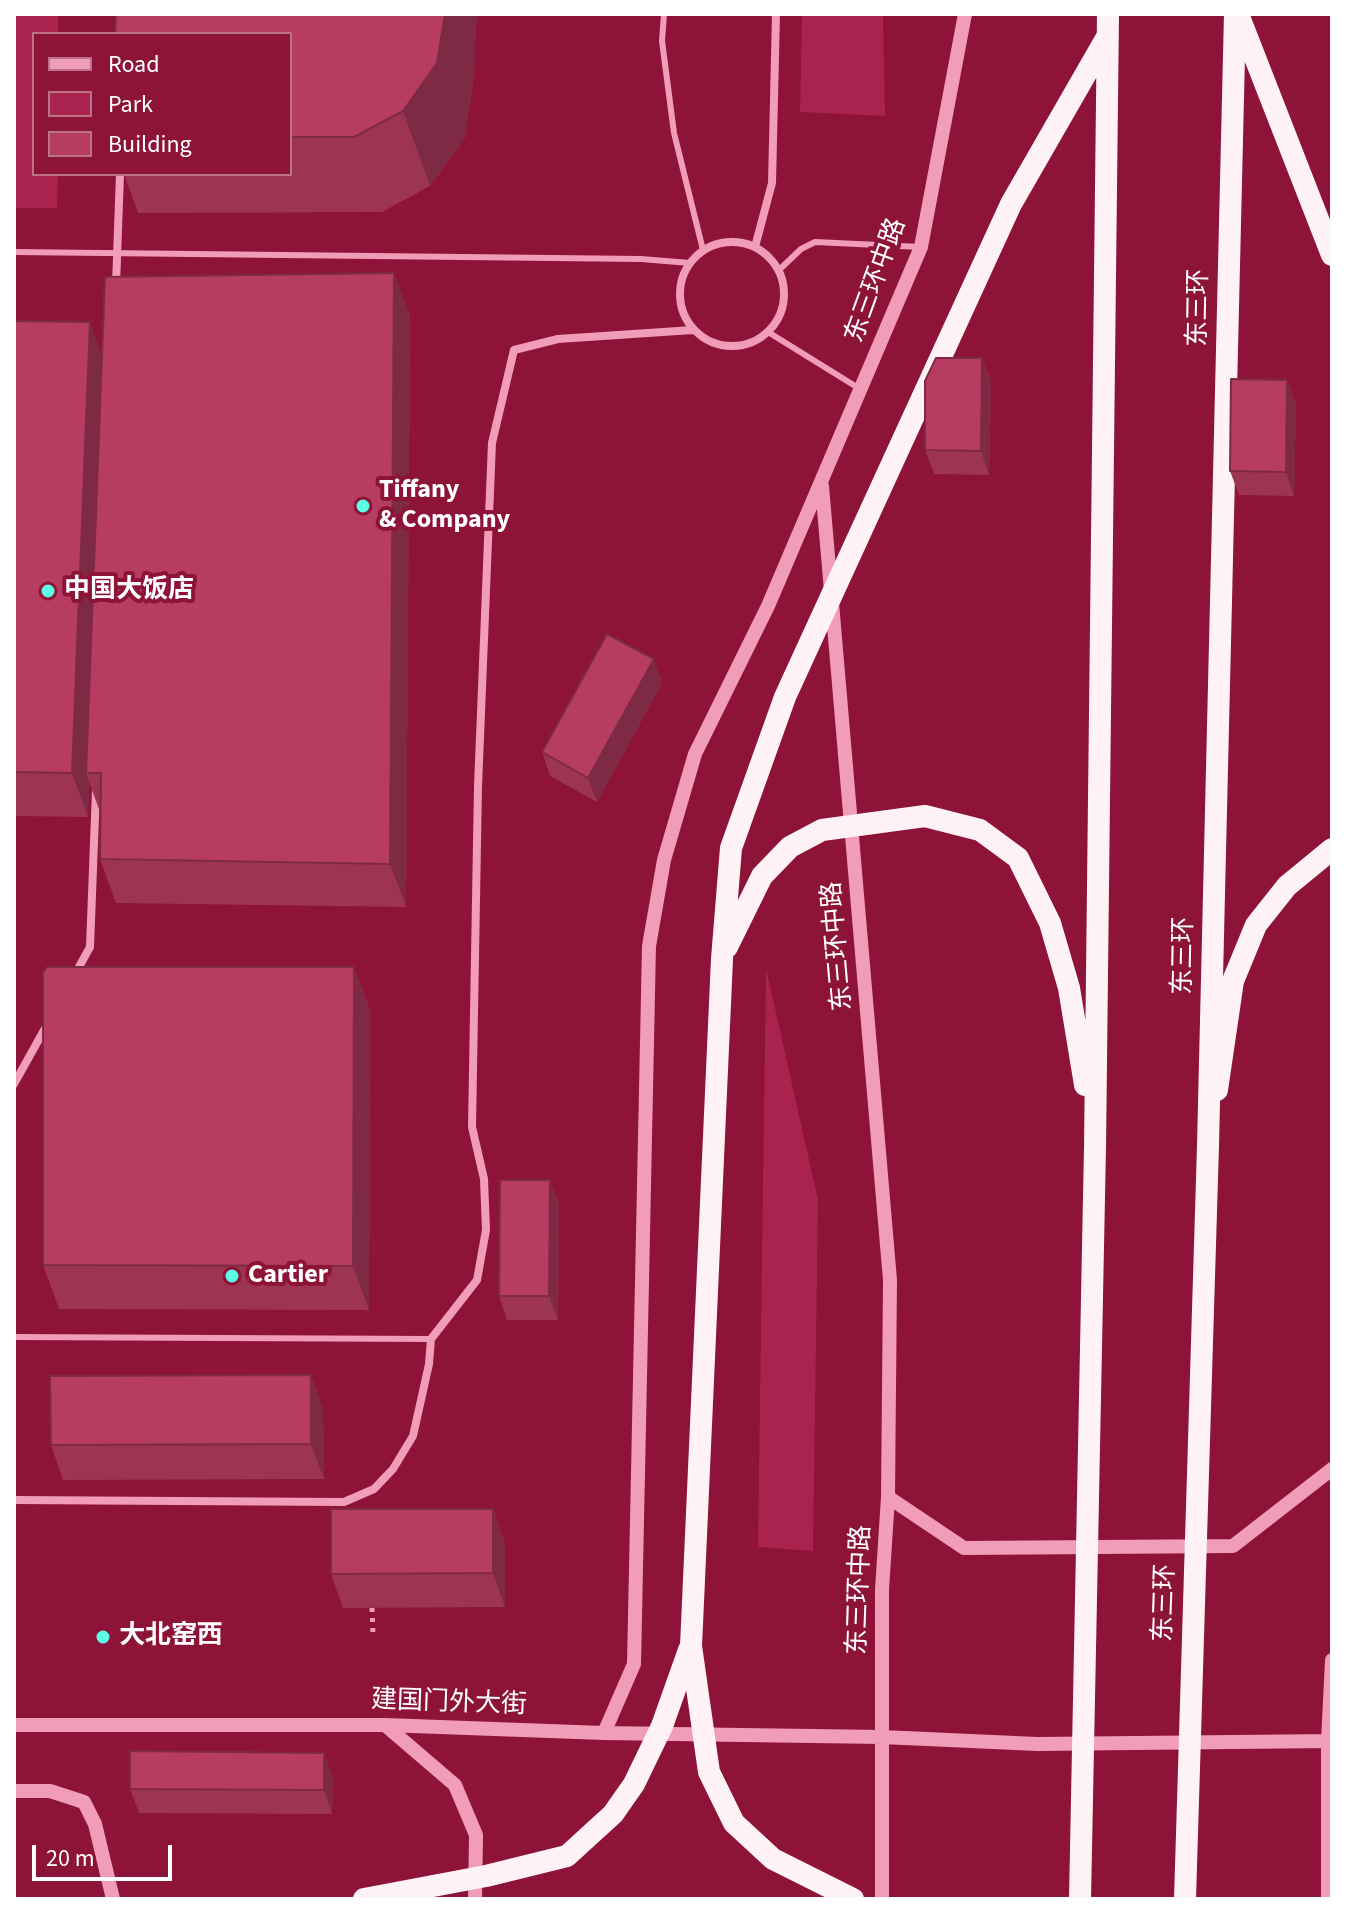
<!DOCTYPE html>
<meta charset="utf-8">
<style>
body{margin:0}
#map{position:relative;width:1346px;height:1913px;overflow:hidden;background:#8d1338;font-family:"Source Sans 3",sans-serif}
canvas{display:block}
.frame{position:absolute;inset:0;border:16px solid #fff;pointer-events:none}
.legend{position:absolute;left:32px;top:32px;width:260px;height:144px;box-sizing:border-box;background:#8d1338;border:2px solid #bb7188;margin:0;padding:10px 14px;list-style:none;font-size:24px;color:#fff}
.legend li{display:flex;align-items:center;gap:16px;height:40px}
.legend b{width:40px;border:2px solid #bb7188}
.scale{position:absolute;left:32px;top:1845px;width:140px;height:36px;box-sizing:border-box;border:4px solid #fff;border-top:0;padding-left:10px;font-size:24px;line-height:28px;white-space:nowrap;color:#fff;-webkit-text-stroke:6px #8d1338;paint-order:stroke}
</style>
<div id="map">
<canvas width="1346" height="1913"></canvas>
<div class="frame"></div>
<ul class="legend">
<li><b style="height:10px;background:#f19cb8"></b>Road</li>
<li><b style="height:22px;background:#aa224e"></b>Park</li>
<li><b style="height:22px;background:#b63c62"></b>Building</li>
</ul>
<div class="scale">20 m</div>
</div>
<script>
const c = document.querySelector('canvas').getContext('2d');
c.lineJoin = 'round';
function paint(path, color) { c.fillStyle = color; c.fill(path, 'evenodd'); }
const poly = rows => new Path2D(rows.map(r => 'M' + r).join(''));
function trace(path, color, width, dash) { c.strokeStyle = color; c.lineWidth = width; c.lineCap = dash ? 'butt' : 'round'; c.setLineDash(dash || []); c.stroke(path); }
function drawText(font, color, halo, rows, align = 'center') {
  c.font = font + ' "Source Sans 3","Noto Sans SC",sans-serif'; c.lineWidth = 8; c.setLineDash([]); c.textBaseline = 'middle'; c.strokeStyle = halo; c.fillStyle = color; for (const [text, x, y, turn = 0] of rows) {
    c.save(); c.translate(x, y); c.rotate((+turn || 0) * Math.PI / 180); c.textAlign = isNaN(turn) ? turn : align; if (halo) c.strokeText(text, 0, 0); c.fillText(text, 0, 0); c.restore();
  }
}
const green = poly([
 [14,14,58,14,58,34,34,34,34,174,58,174,57,208,14,208],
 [802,14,883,14,885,116,800,112],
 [766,968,818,1200,813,1551,758,1547]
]);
const path = poly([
 [372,1608,373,1635]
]);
const service = poly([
 [664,14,662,41,674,133,703,250],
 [14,252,641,259,690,263],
 [779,270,801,249,815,242,921,247],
 [768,332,860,389],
 [14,1337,431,1339]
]);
const minor = poly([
 '680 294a52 52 0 1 1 104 0a52 52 0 1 1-104 0Z',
 [755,247,772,183,776,14],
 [116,285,120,174],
 [74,976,90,947,96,790],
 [14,1084,48,1023],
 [14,1500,344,1502,374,1489,393,1469,413,1436,429,1364,431,1339,477,1280,486,1230,484,1179,472,1127,478,786,492,443,514,350,558,339,693,330]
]);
const tertiary = poly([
 [822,486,890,1280,888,1497,882,1590,882,1899],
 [888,1497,964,1548,1233,1546,1332,1469],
 [14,1725,385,1725,604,1733,882,1737,1037,1744,1332,1741],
 [385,1725,455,1785,476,1835,475,1899],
 [604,1733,634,1664,649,946,664,860,695,754,768,606,921,247,965,14],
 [14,1791,50,1791,84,1802,95,1824,113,1899],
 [1328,1899,1328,1741,1332,1660]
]);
const trunk = poly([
 [1238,14,1332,255],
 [1217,1090,1233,981,1256,925,1287,886,1332,849]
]);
const trunkBridge = poly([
 [727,947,762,876,790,847,822,830,925,816,980,830,1018,858,1050,923,1069,988,1085,1085],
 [364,1899,486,1876,567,1856,613,1814,634,1784,662,1726,689,1650],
 [853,1899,773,1859,734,1823,709,1772,691,1646,722,959,731,848,785,697,1011,204,1107,37],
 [1080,1899,1095,1147,1108,14],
 [1185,1899,1208,1146,1235,14]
]);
const wall = poly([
 [290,34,474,74,465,138,430,186,382,212,138,213,124,174,290,174],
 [394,273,410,316,406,907,116,903,100,859,100,812,89,782,88,817,14,816,14,321,102,357],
 [982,358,991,382,989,475,934,474,925,450],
 [1287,380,1296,404,1294,496,1239,495,1230,471],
 [662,683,597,802,550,776,542,752],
 [354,967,370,1011,369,1310,59,1309,43,1265],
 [550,1180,559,1204,558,1320,507,1320,499,1296],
 [311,1375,323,1410,324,1479,63,1480,51,1445],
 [493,1509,505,1544,505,1607,343,1608,331,1574],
 [333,1777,332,1814,139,1813,130,1789]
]);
const shadedWall = poly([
 [445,14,477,14,474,74,465,138,430,186,403,111],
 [394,273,410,316,406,907,390,864],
 [90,322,106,366,86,773,89,782,88,817,72,773],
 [982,358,991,382,989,475,981,451],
 [1287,380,1296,404,1294,496,1286,472],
 [654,659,662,683,597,802,588,778],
 [354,967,370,1011,369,1310,353,1266],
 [550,1180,559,1204,558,1320,549,1296],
 [311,1375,323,1410,324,1479,311,1444],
 [493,1509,505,1544,505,1607,493,1573],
 [324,1753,333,1777,332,1814,324,1790]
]);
const building = poly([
 [116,14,445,14,437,63,403,111,354,137,290,137,290,34,115,34,116,14],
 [394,273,390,864,100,859,101,773,86,773,105,277,394,273],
 [14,321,90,322,72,773,14,772,14,321],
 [936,358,982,358,981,451,925,450,925,381,936,358],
 [1231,379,1287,380,1286,472,1230,471,1231,379],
 [607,634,654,659,588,778,542,752,607,634],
 [47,967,354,967,353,1266,43,1265,43,973,47,967],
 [500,1180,550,1180,549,1296,499,1296,500,1180],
 [311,1375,311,1444,51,1445,50,1376,311,1375],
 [331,1509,493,1509,493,1573,331,1574,331,1509],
 [130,1751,324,1753,324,1790,130,1789,130,1751]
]);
const markers = [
 [363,506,8,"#5cffe5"],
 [48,591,8,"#5cffe5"],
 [232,1276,8,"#5cffe5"],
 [103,1637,8,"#5cffe5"]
];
const streetNames = [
 ["东三环中路",877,281,-70],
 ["东三环",1200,308,-89],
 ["东三环中路",839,946,-95],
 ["东三环",1185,956,-89],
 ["东三环中路",861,1590,-88],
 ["东三环",1166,1603,-88],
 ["建国门外大街",449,1704,2]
];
const poiNames = [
 ["Tiffany",379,491],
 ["& Company",379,521],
 ["中国大饭店",64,591],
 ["Cartier",248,1276],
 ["大北窑西",119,1637]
];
paint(green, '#aa224e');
trace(path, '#f19cb8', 5, [4, 6]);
trace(service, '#f19cb8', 6);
trace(minor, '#f19cb8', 8);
trace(tertiary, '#f19cb8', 14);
trace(trunk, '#fff2f6', 22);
trace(trunkBridge, '#fff2f6', 22);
paint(wall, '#9d3454');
paint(shadedWall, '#7f2a45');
paint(building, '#b63c62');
trace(building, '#7f2a45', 2);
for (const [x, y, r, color] of markers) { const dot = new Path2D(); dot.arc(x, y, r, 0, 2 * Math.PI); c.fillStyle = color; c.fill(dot); trace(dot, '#8d1338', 3); }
drawText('26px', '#fff', '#8d1338', streetNames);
drawText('bold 26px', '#fff', '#8d1338', poiNames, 'left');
</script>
